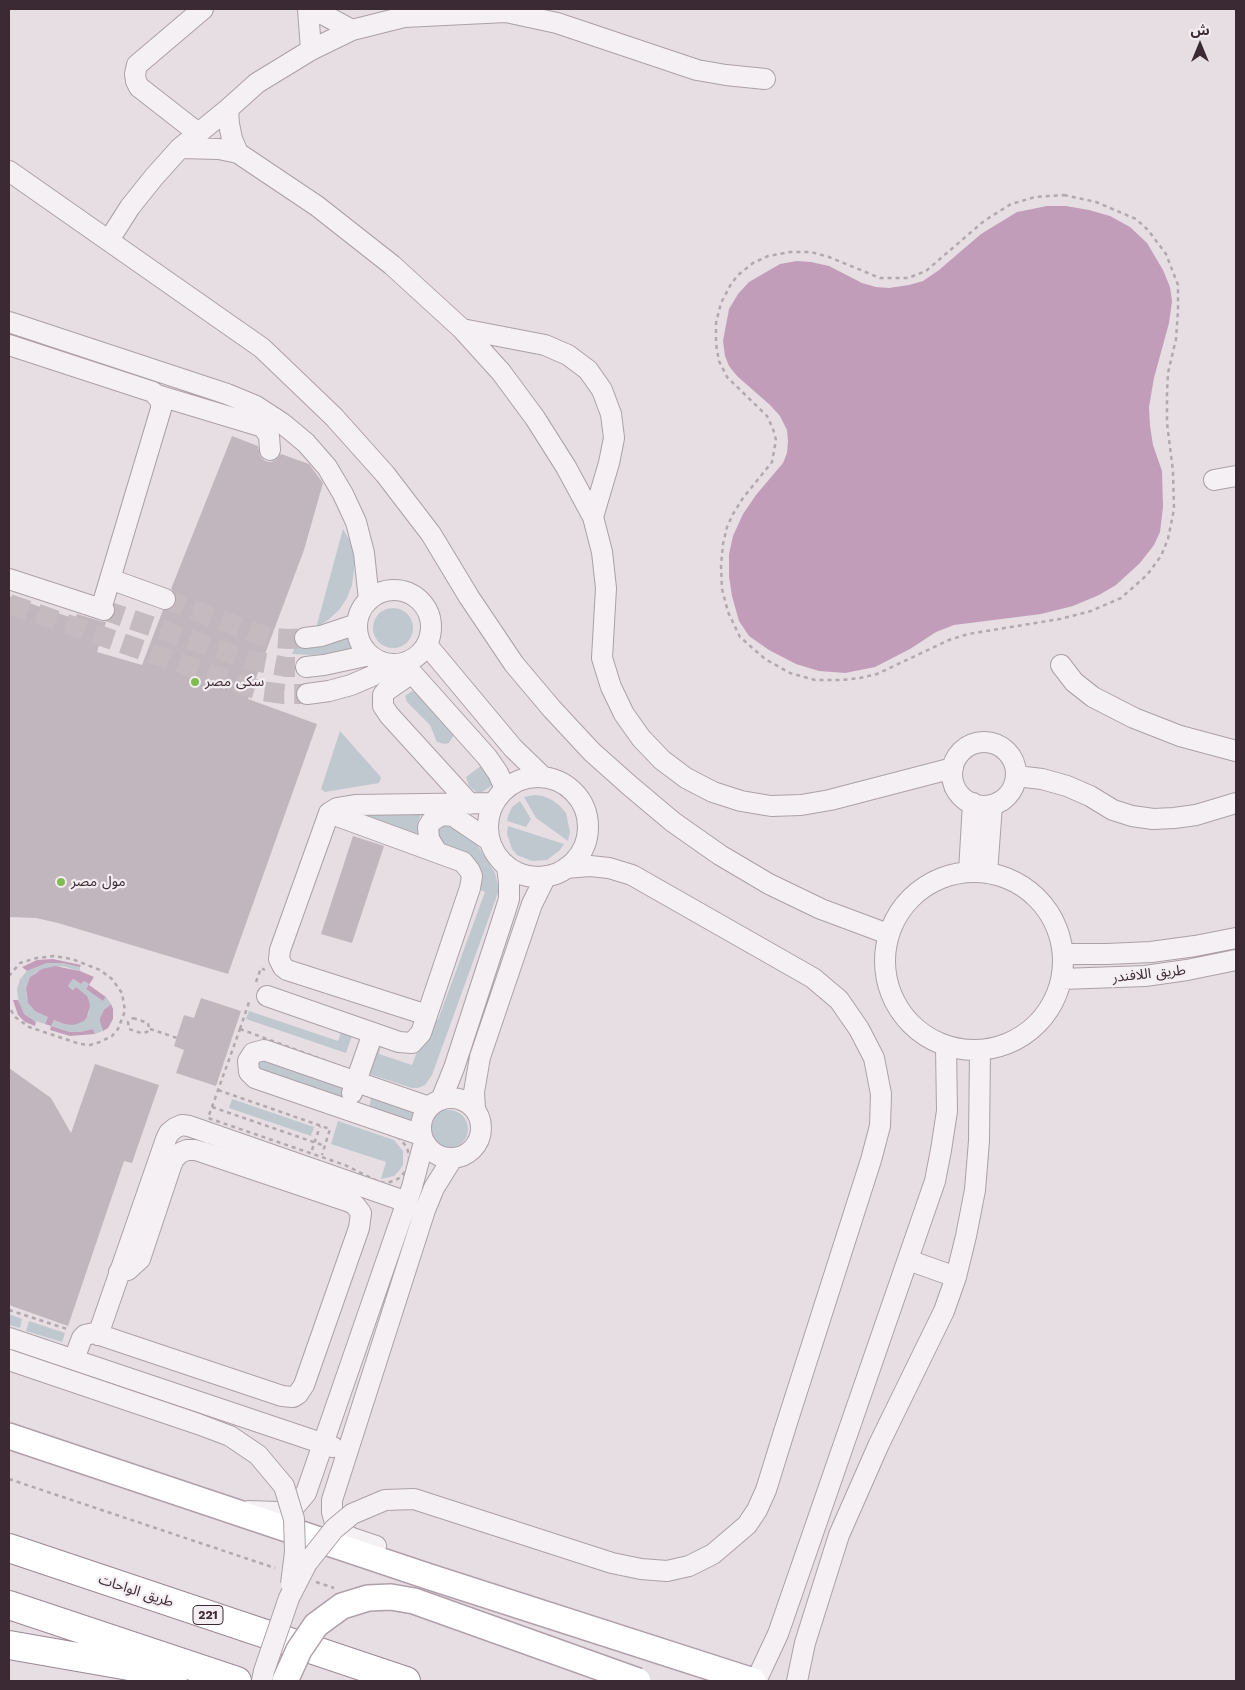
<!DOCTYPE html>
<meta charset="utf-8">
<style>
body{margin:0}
#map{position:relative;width:1245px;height:1690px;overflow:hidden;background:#e6dee3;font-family:"Work Sans","Noto Sans Arabic",sans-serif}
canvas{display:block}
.frame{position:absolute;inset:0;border:10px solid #3b2934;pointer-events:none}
.north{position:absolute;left:1175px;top:20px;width:50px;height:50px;-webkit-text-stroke:4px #f4edf2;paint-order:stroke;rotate:0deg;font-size:14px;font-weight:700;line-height:20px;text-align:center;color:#3b2934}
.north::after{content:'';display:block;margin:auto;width:18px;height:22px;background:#3b2934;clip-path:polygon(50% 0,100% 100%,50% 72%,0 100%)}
</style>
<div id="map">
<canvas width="1245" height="1690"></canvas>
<div class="frame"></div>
<div class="north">ش</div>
</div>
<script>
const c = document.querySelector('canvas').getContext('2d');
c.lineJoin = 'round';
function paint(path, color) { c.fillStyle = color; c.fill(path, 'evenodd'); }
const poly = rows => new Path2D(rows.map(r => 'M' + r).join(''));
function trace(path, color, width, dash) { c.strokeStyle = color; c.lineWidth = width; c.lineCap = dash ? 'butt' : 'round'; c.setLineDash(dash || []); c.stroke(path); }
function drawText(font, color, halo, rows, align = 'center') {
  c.font = font + ' "Work Sans","Noto Sans Arabic",sans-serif'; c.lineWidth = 4.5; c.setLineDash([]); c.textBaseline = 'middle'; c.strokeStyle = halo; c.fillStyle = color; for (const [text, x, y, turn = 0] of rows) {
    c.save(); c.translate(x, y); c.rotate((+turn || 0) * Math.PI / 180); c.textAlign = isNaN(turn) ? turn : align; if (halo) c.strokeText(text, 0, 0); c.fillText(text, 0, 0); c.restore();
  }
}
const green = poly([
 [343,529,350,541,354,556,354,570,352,585,347,598,339,610,328,620,316,628],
 '373 628a20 20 0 1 1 40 0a20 20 0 1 1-40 0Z',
 [346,633,352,651,313,655,292,654,295,647,306,646],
 [412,691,415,692,453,731,454,735,449,743,445,744,437,742,430,725,407,702,405,696],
 [340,731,380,776,381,778,379,783,325,792,321,789],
 [482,765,495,783,481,793,476,792,469,786,466,777],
 [534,795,543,796,552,800,560,806,566,813,570,832,568,841,536,818,524,797],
 [520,801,531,819,526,827,507,821,508,816,512,807],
 [422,810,417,826,418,842,354,812],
 [440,821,469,832,495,873,499,890,432,1075,425,1085,418,1088,412,1088,363,1072,374,1041,381,1044,379,1054,412,1065,430,1017,438,1020,485,892,474,887,435,839],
 [508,826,564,844,560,850,547,860,532,861,517,855,512,849,507,834],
 [47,963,62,963,80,967,80,971,62,966,36,972,30,977,26,988,27,999,48,1017,45,1024,32,1020,24,1014,19,1005,17,989,20,979,27,971],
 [73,979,81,984,84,981,89,984,86,988,103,1001,106,997,111,1004,107,1007,100,1018,100,1022,103,1031,95,1034,93,1029,80,1032,70,1032,51,1026,54,1020,64,1024,84,1021,87,1017,89,1012,76,987,74,990,68,986],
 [249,1011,338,1041,342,1030,353,1033,346,1053,246,1019],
 [259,1058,343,1082,345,1096,341,1098,261,1074,256,1060],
 [374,1097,416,1109,410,1126,369,1107,371,1099],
 [232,1099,314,1127,311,1136,229,1108],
 '430 1129a19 19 0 1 1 38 0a19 19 0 1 1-38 0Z',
 [338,1121,394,1140,403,1151,403,1165,399,1171,394,1176,381,1179,386,1162,331,1144],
 [9,1314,22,1319,20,1328,9,1325],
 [29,1321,65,1333,62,1342,26,1331]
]);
const water = poly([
 [1047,206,1066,206,1089,210,1110,216,1130,227,1147,243,1163,270,1170,287,1172,301,1169,323,1154,378,1149,407,1150,426,1153,445,1162,471,1163,507,1160,532,1154,545,1140,563,1116,585,1099,595,1073,606,1041,614,954,625,936,632,910,649,875,667,845,673,819,671,796,664,769,650,749,636,739,621,732,596,729,576,729,554,733,536,743,514,756,495,783,463,787,453,788,441,787,430,780,416,770,405,737,376,729,366,725,356,723,341,729,309,738,294,749,282,780,264,797,261,811,262,829,266,862,283,876,287,889,288,909,285,923,281,939,270,981,234,1017,212],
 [53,959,81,965,80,967,62,963,47,963,27,971,22,967,37,960],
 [55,966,80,971,94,977,89,985,106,997,103,1001,86,989,89,984,84,981,81,984,73,979,68,986,73,990,76,987,87,996,89,1001,90,1006,87,1017,84,1021,74,1025,64,1024,54,1020,51,1026,70,1032,80,1032,93,1029,95,1034,70,1036,50,1030,51,1026,45,1024,48,1017,35,1011,28,1003,26,988,30,977,42,969],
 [13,1000,18,1000,24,1014,36,1022,35,1026,25,1022,18,1015],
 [111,1004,113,1009,113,1019,108,1028,103,1031,100,1022,100,1018,104,1010]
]);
const building = poly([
 [232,436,258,446,260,456,265,461,271,462,276,460,281,454,309,464,323,483,304,550,248,699,317,724,228,974,58,923,36,918,9,917,9,596,75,619,77,614,100,621,106,622,97,652,142,665,163,610,172,608,176,603,177,596,171,589],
 [353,836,384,846,352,943,321,934],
 [201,998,241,1011,216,1086,176,1073,184,1050,174,1046,184,1015,194,1018],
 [95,1064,159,1085,132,1163,124,1161,68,1326,9,1305,9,1068,51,1098,71,1133]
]);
const minorTunnel = poly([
 [165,599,257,634,273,638,289,639,305,638],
 [9,604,240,684,262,691,284,694,307,694],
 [104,610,249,660,286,667,306,667]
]);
const path = poly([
 [1064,195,1096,202,1136,219,1148,230,1166,254,1178,285,1178,311,1176,339,1168,373,1167,393,1167,423,1173,471,1174,509,1168,539,1161,556,1147,575,1121,598,1091,611,1060,619,968,634,949,640,877,674,860,678,842,680,815,680,790,673,765,659,740,637,728,612,722,589,721,566,723,544,727,527,733,514,743,498,772,462,776,440,773,429,767,416,727,377,719,361,716,344,716,323,721,303,731,284,738,275,753,263,768,256,790,252,811,252,829,257,880,278,908,278,926,271,984,221,1011,204,1035,197,1064,195],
 [9,976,20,963,37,958,54,956,72,959,100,970,112,979,122,993,125,1011,118,1029,112,1036,100,1042,90,1045,80,1044,29,1027,15,1017,9,1007],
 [256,982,261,968,265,970],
 [133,1018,148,1023,149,1029,147,1032,141,1033,129,1029,128,1022,133,1018],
 [150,1029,177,1038],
 [240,1029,367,1076,351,1121,393,1135,400,1139,406,1146,409,1154,409,1162,406,1170,401,1177,394,1181,385,1183,377,1181,345,1165,208,1118,240,1029],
 [240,1029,250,999],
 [218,1090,330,1129,322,1155],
 [212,1107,325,1146],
 [312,1150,320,1126],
 [9,1310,67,1329],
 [9,1479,275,1568],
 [316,1582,334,1588]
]);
const minor = poly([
 [308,9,311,50],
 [313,9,352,30],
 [228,109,229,124,232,139,238,153],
 [198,133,139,87,136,81,135,74,137,65,203,9],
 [180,148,219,149,238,153,317,206,392,265,462,329,501,372,535,418,566,467,593,517,602,552,606,588,602,658,611,687,624,714,641,738,662,760,686,778,713,792,741,801,771,806,801,805,830,800,953,768],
 [9,171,262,348,334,417,385,474,431,534,469,597,514,664,552,709,592,752,629,785,673,822,720,855,769,884,821,909,888,934],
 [109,240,130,207,154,177,180,148,228,109,257,83,311,50,352,30,404,17,506,12,557,23,697,70,726,75,765,79],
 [9,322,227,394,256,406,282,423,306,443,327,467,343,494,356,522,364,553,369,600],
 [462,329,545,345,568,355,588,370,602,390,611,414,614,438,609,463,593,517],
 [9,345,153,392,161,401,161,409,101,609],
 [157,395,263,427,269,436,270,450],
 [1214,480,1236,476],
 [9,579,104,610],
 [110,579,165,599],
 '357 627a37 37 0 1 1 74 0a37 37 0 1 1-74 0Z',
 [305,638,321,636,357,624],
 [427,645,513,748,543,777],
 [403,663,487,757,498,773,505,789],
 [1061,665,1074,682,1093,697,1134,718,1180,736,1236,751],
 [306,667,324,665,370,655],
 [412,673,386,691,383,695,383,706,389,715,470,804],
 [307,694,329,691,351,685,372,676,391,664],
 '952 774a32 32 0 1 1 64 0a32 32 0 1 1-64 0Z',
 [1016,776,1042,779,1067,786,1090,796,1113,810,1132,816,1153,819,1174,818,1196,815,1236,803],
 '488 827a50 50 0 1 1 100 0a50 50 0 1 1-100 0Z',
 [437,852,429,839,428,827,431,822,441,815,453,816,490,841],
 [566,868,590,866,609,868,632,875,813,978,839,1000,859,1029,874,1058,881,1094,880,1126,871,1160,784,1432],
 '885 961a89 89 0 1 1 178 0a89 89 0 1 1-178 0Z',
 [969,872,973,803],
 [987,873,992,805],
 [1063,954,1107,954,1151,952,1195,946,1236,938],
 [1062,979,1145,976,1187,970,1236,960],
 [267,996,399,1042,412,1043,421,1033,470,888,472,876,470,871,463,862,329,813],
 [427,1015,287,970,283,967,279,959,280,950,329,813,337,808,355,805,494,803],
 [352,1093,373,1033],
 '421 1128a30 30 0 1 1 60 0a30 30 0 1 1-60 0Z',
 [441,1100,454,1068,504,915,509,899,509,883,507,866],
 [475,1109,474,1092,480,1057,532,904,546,876],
 [421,1135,255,1078,249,1072,248,1061,253,1053,264,1050,429,1107],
 [908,1260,956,1277],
 [98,1335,166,1139,169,1133,175,1128,182,1125,189,1126,407,1202],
 [9,1338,333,1447],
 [74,1359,82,1338,85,1335,94,1333,282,1396,293,1397,298,1394,304,1385,359,1228,361,1213,355,1205,350,1202,202,1152,195,1150,187,1150,180,1153,174,1159,171,1166,140,1259,128,1270,119,1272],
 [248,1511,278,1512,287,1510,295,1506,306,1493,412,1187,424,1142],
 [376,1546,352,1538,342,1532,335,1523,332,1512,332,1500,425,1210,434,1188,452,1159],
 [756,1681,778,1634,935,1181,941,1150,947,1111,946,1046],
 [797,1681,805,1643,839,1535,879,1444,944,1311,956,1277,966,1236,975,1190,979,1141,980,1050]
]);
const major = poly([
 [9,1436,427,1576,753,1681]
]);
const highway = poly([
 [9,1548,406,1681],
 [9,1605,237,1681],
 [9,1645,129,1666,175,1672]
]);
const minorBridge = poly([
 [9,1360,198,1424,230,1436,258,1455,284,1486,294,1519,295,1552,291,1584],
 [262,1681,264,1671,289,1598,307,1563,334,1529,352,1514,385,1500,414,1499,612,1563,641,1569,667,1571,689,1566,713,1554,747,1525,757,1510,766,1490,784,1432]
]);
const majorBridge = poly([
 [285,1681,299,1650,316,1625,342,1606,368,1598,391,1597,414,1601,638,1681]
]);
const markers = [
 [195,682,5,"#7ebe50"],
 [61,882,5,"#7ebe50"]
];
const shields = [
 [208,1615,30]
];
const shieldNames = [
 ["221",208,1615]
];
const poiNames = [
 ["سكى مصر",205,682],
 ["مول مصر",71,882]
];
const streetNames = [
 ["طريق اللافندر",1149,974,-6],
 ["طريق الواحات",136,1591,18]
];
paint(green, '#c0c8cf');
paint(water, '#c29db9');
paint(building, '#c2b6be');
trace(minorTunnel, '#c4bac0', 20, [20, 10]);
trace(minor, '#aca0a8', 22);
trace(major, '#b09faa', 28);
trace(highway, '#9b8794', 30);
trace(path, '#b2a8ae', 2.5, [4, 4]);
trace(minor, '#f5f0f3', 20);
trace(major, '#fff', 25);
trace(highway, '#fff', 28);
trace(minorBridge, '#aca0a8', 22, []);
trace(majorBridge, '#b09faa', 28, []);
trace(minorBridge, '#f5f0f3', 20);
trace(majorBridge, '#fff', 25);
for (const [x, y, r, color] of markers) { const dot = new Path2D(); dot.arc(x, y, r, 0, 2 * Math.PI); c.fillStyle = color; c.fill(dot); trace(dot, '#f4edf2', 2); }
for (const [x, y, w] of shields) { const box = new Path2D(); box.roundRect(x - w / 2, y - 9.5, w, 19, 4); c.fillStyle = '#f4edf2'; c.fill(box); trace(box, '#3b2934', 1); }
drawText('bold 12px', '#3b2934', null, shieldNames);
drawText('14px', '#3b2934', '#f4edf2', poiNames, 'left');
drawText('14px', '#3b2934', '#f4edf2', streetNames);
</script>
